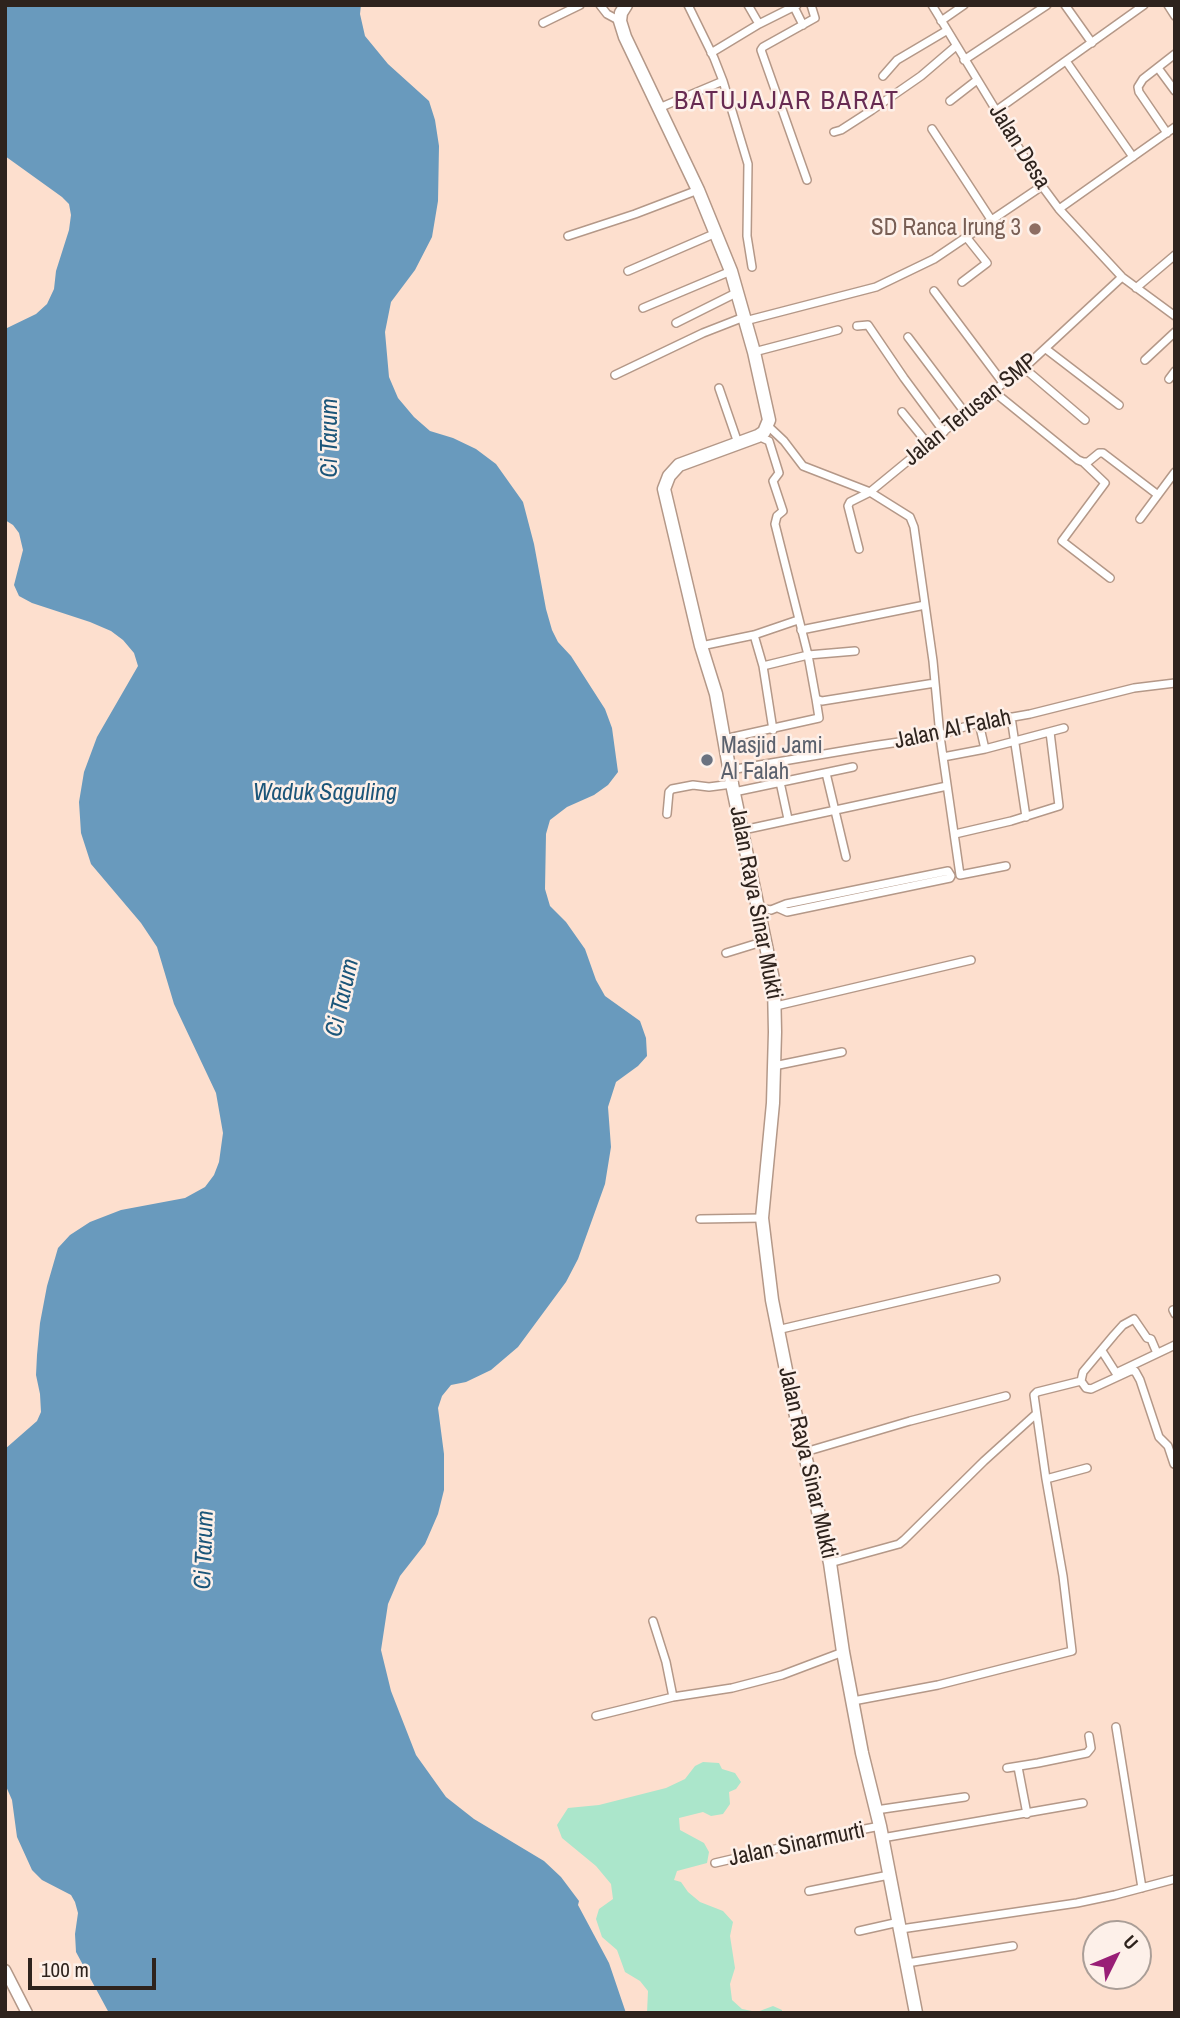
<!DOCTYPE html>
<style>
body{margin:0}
#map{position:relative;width:1180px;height:2018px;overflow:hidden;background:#fddfce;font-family:"Archivo Narrow",sans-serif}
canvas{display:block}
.frame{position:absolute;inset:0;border:7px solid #2e231d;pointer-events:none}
.north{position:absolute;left:1082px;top:1920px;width:70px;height:70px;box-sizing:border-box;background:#fdf0e9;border:2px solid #aa9e97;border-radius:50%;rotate:47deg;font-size:19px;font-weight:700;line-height:28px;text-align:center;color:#2e231d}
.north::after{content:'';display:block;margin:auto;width:24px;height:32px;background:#991e76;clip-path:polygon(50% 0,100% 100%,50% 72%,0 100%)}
.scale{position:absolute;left:28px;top:1958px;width:128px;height:32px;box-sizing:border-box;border:4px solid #2e231d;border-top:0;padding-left:9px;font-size:21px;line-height:24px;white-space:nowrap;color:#2e231d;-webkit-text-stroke:5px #fdf0e9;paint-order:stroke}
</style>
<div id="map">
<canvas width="1180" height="2018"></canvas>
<div class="frame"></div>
<div class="north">U</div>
<div class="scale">100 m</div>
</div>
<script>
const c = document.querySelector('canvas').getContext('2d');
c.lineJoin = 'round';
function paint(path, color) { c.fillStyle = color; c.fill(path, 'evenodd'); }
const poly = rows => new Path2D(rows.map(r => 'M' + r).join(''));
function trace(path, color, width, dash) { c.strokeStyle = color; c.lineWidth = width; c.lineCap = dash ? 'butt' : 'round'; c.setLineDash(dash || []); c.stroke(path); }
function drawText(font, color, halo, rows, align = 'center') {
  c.font = font + ' "Archivo Narrow",sans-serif'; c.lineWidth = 5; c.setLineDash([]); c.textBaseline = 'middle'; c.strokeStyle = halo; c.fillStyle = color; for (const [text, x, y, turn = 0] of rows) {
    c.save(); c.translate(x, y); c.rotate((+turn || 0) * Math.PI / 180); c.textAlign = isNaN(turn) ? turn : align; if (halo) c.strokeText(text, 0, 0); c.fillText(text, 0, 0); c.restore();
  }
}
const green = poly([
 [703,1762,719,1763,722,1769,735,1773,741,1782,736,1789,729,1792,730,1804,723,1814,711,1816,703,1812,679,1818,680,1830,704,1843,709,1852,707,1863,677,1871,674,1880,681,1882,688,1892,700,1902,723,1911,733,1922,730,1936,735,1968,730,1984,732,2000,742,2009,757,2012,773,2006,782,2010,782,2013,647,2013,648,1991,640,1981,625,1972,617,1950,602,1937,596,1919,599,1909,613,1899,611,1884,596,1866,562,1838,557,1825,568,1808,599,1805,666,1788,685,1779,695,1766]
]);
const water = poly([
 [5,5,361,5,360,14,365,36,388,64,429,101,435,120,439,146,438,201,432,237,415,270,391,302,385,332,389,377,398,398,414,417,430,431,453,438,476,449,496,464,523,502,534,544,546,609,552,630,558,642,571,656,605,709,612,728,618,772,608,785,594,795,567,807,550,820,546,834,545,889,550,906,566,922,585,949,596,980,605,996,640,1021,646,1038,647,1056,638,1066,616,1082,608,1107,611,1147,605,1184,578,1259,566,1282,518,1347,491,1370,466,1382,451,1385,442,1396,438,1408,444,1454,444,1490,438,1514,425,1544,400,1576,388,1604,381,1650,391,1691,416,1755,446,1797,474,1819,544,1861,561,1877,579,1901,578,1905,609,1963,626,2013,109,2013,76,1952,75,1934,78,1913,75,1902,71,1895,42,1880,32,1870,17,1837,12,1800,5,1784,5,1449,37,1421,41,1412,40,1394,36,1375,37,1355,40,1323,47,1286,58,1248,70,1235,90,1222,121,1210,185,1198,205,1187,214,1175,219,1162,223,1133,216,1093,174,1004,157,947,141,923,91,864,81,833,79,802,84,772,97,737,138,666,134,653,123,640,111,631,90,622,32,603,19,596,14,585,23,550,19,533,13,525,5,520,5,329,36,314,47,304,54,289,56,271,69,230,71,215,69,204,62,197,5,156]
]);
const minor = poly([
 [600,5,607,14,620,21],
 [688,5,714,58,723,81,748,164,747,236,752,267],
 [748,5,759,24],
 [932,5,1042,186,1059,209,1122,277,1175,316],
 [1065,5,1092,43],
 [1168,5,1175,16],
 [794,7,803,25],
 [941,21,964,5],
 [543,23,580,5],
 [711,53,759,24,797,5],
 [964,60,1047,5],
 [1066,61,1133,157],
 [1158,68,1175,91],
 [883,76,897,60,946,31],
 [950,101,977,80],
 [659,108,723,81],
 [997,110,1144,5],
 [932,129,992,221],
 [834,132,841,130,872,110,921,76,956,46],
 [1167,133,1139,92,1138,87,1143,79,1175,54],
 [807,180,761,50,763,47,815,18,811,5],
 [1059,209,1175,127],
 [568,236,635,214,698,190],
 [628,271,716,233],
 [962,282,987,263,967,238],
 [1136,288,1175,255],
 [934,291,1003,383],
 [643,308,731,271],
 [745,321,876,287,934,259,1042,186],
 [676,323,738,292],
 [857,326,868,325,904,378,944,432],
 [908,337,966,414],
 [1046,349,1119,405],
 [754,352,838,330],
 [1145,360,1175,332],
 [1024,368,1085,420],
 [615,375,703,333,744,317],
 [1169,379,1175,371],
 [719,388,738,443],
 [993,391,1078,460,1083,462,1088,462,1099,453,1103,453,1158,495],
 [902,412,928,444],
 [767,425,784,441,803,466,870,492,910,517,914,527,933,661,940,736,960,875,1006,866],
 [758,436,769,441,779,473,773,481,783,511,777,516,775,524,808,655,816,699],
 [1083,462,1105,483,1062,541,1110,578],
 [1140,519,1175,472],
 [859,549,848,506,850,502,870,492,993,391,1024,368,1122,277],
 [801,630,925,605],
 [754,635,763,666,773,730],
 [701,646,754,635,798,620],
 [763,666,808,655,855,651],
 [1011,717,1026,817],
 [979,723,985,749],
 [724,739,819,718,816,699,822,701,935,683],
 [943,757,985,749,1064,728],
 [730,770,872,746,940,736,953,730,979,723,1030,714,1134,688,1175,683],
 [826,773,846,857],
 [780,782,788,819],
 [734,792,853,767],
 [667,814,669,792,672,789,693,785,709,787,732,784],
 [743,830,947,786],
 [955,834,1011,821,1059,806,1050,732],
 [758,908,771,910,786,904,948,871,951,876,950,878,787,912,778,908],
 [726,953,765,941],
 [776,1006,971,960],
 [774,1066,842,1052],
 [700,1219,762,1218],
 [1173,1310,1175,1314],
 [777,1330,996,1279],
 [1102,1351,1116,1373,1175,1345],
 [1157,1353,1151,1339,1147,1338,1134,1319,1123,1325,1114,1335,1083,1372,1081,1381,1086,1388,1091,1389,1130,1371,1135,1371,1140,1380,1159,1437,1168,1446,1174,1464],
 [805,1452,910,1421,1006,1396],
 [1046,1479,1087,1468],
 [830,1563,899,1544,904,1540,984,1461,1036,1414],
 [673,1697,732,1688,782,1675,843,1652],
 [853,1701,938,1685,1072,1651,1063,1576,1046,1479,1034,1395,1037,1392,1081,1381],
 [596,1716,673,1697,666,1662,653,1621],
 [1116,1727,1142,1888],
 [1018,1767,1027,1814],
 [1007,1768,1038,1763,1087,1753,1091,1748,1089,1736],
 [876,1810,965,1797],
 [882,1838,1083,1803],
 [715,1863,835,1835,880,1826],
 [809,1891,889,1875],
 [901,1929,1077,1903,1115,1895,1175,1879],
 [859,1931,899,1922],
 [907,1963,1013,1946]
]);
const secondary = poly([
 [5,1970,27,2013]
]);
const trunk = poly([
 [626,5,621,13,620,21,625,37,698,190,731,271,754,352,769,420,764,432,758,436,679,465,669,476,664,489,701,646,716,694,732,784,774,984,775,1032,773,1103,762,1218,772,1300,790,1390,830,1563,843,1652,862,1753,880,1826,916,2013]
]);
const markers = [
 [1035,229,7,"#8d6e63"],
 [707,760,7,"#6b7280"]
];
const streetNames = [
 ["Jalan Desa",1019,147,58],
 ["Jalan Terusan SMP",971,410,-39],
 ["Jalan Al Falah",953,730,-12],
 ["Jalan Raya Sinar Mukti",755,903,79],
 ["Jalan Raya Sinar Mukti",807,1463,77],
 ["Jalan Sinarmurti",797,1845,-12]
];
const educationNames = [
 ["SD Ranca Irung 3",1021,229]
];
const worshipNames = [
 ["Masjid Jami",721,747],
 ["Al Falah",721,773]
];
const waterNames = [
 ["Ci Tarum",331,438,-90],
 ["Waduk Saguling",325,794],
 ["Ci Tarum",343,998,-77],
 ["Ci Tarum",205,1550,-88]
];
const quarterNames = [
 ["BATUJAJAR BARAT",787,102]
];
paint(green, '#abe6cb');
paint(water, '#699abd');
trace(minor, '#b49888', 10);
trace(secondary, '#b49888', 13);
trace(trunk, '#b49888', 15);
trace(minor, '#fff', 7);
trace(secondary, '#fff', 10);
trace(trunk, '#fff', 12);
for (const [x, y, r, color] of markers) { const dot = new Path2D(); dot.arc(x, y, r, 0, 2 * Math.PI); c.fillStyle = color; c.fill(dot); trace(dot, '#fdf0e9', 2.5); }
drawText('23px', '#2e231d', '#fdf0e9', streetNames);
drawText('23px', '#785e54', '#fdf0e9', educationNames, 'right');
drawText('23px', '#5b616d', '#fdf0e9', worshipNames, 'left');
drawText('italic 24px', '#1b5579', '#fdf0e9', waterNames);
c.letterSpacing = '2px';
drawText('26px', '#672b52', '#fdf0e9', quarterNames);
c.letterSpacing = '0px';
</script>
